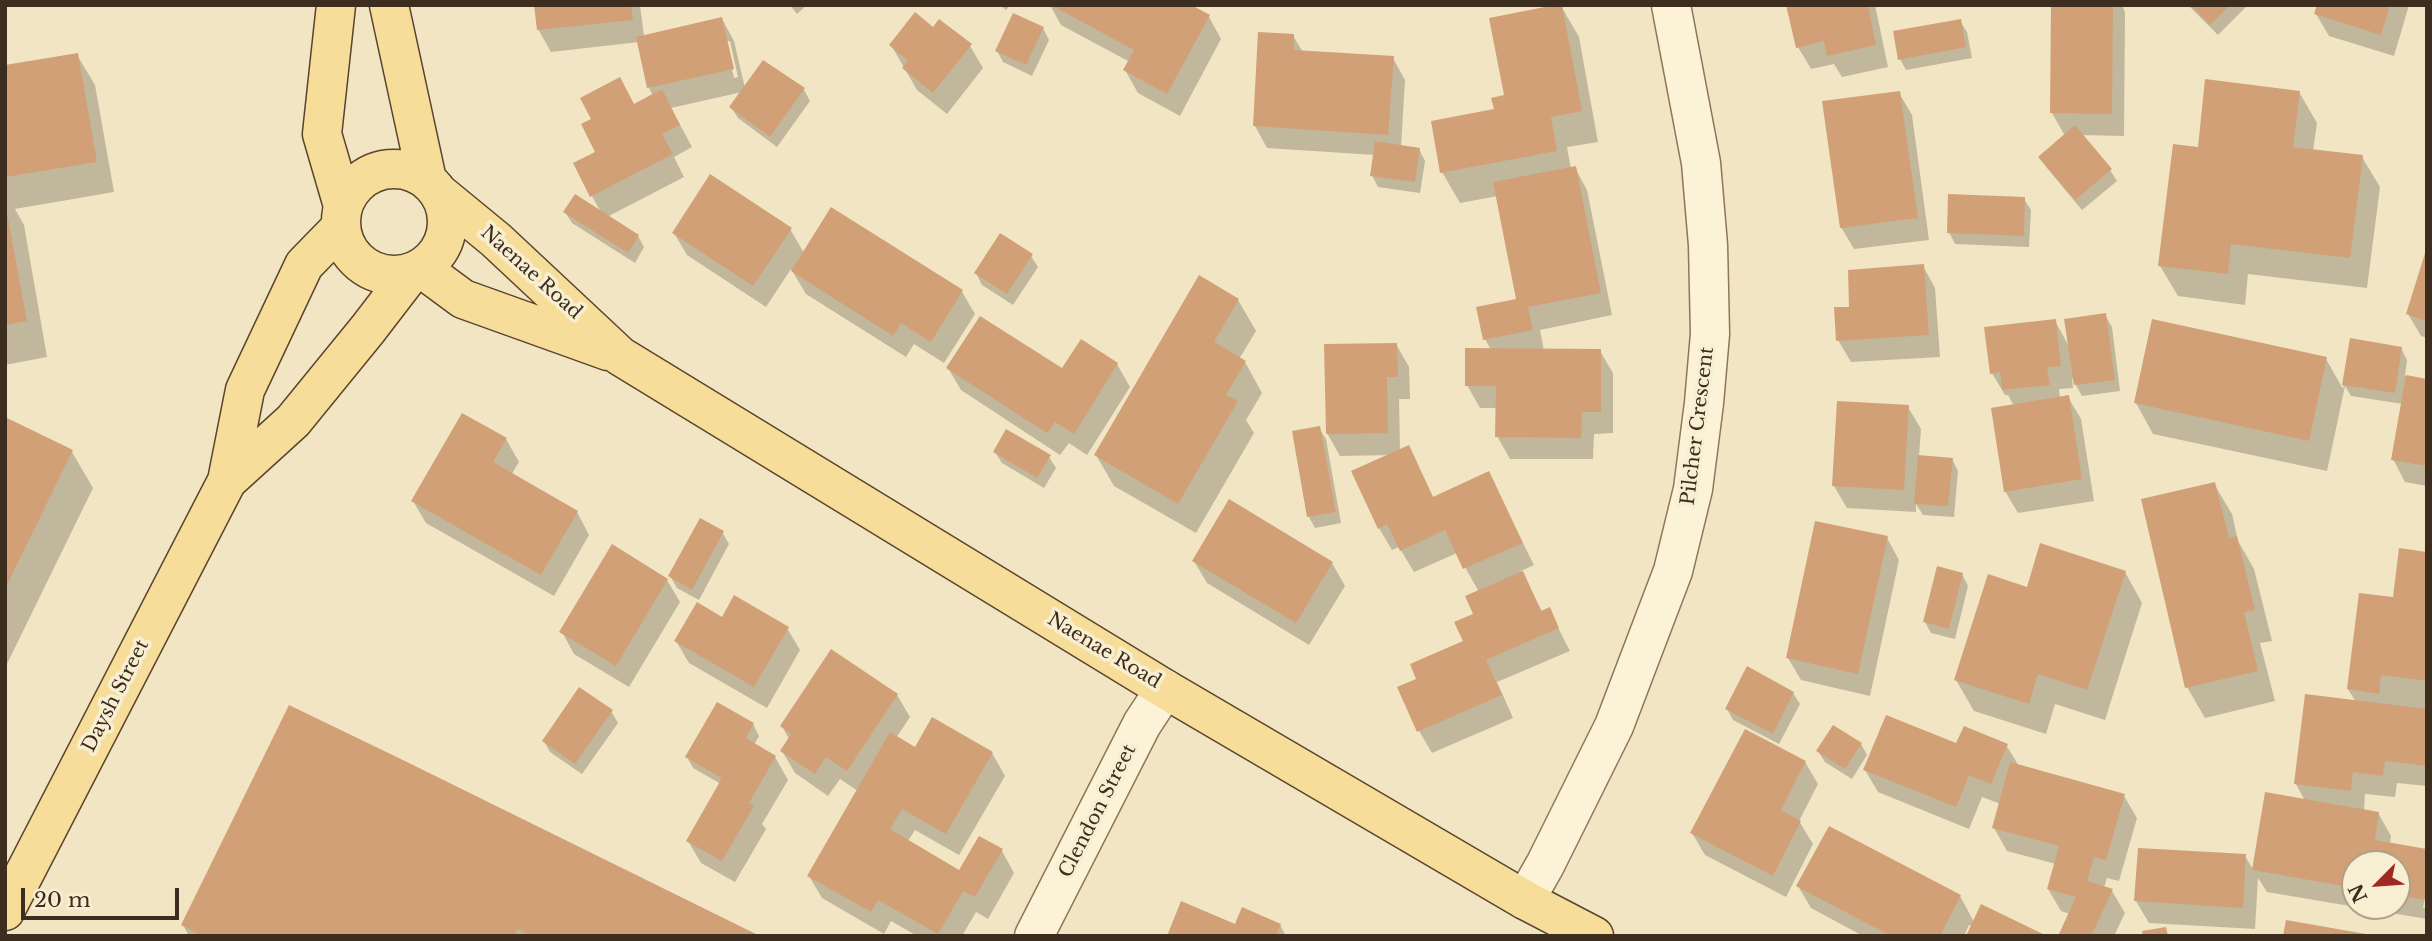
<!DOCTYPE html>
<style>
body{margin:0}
#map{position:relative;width:2432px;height:941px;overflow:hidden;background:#f1e5c3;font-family:"Libre Baskerville",serif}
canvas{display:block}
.frame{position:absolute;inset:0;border:7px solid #3c2d1e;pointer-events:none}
.north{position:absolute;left:2341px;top:850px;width:70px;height:70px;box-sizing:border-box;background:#f8efd3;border:2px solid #ada18b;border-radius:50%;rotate:245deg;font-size:19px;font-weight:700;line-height:28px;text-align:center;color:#3c2d1e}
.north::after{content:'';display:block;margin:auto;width:24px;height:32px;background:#9f2925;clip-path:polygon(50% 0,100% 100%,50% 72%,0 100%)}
.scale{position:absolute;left:21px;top:888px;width:158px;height:32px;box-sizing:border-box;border:4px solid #3c2d1e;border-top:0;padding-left:9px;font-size:21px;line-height:24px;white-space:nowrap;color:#3c2d1e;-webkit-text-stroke:5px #f8efd3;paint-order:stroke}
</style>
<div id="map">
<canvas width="2432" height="941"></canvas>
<div class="frame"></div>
<div class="north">N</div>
<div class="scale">20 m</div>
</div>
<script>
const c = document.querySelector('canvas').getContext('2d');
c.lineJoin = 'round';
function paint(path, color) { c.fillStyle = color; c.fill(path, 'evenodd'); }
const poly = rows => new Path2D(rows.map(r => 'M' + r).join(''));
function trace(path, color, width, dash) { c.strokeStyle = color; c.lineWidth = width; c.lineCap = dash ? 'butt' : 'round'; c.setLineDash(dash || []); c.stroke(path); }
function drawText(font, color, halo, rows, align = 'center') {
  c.font = font + ' "Libre Baskerville",serif'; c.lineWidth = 7; c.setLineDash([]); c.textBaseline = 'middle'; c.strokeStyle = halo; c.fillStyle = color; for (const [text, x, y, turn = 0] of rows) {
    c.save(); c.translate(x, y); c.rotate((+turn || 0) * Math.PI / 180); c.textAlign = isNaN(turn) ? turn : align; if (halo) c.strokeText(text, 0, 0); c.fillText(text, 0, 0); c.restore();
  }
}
const shadow = poly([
 [536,5,640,5,644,36,722,19,734,41,745,88,804,90,810,101,777,147,738,118,731,107,742,92,671,108,692,147,674,157,684,177,607,217,638,236,644,247,635,263,572,223,565,212,602,214,592,196,598,153,634,106,653,96,649,88,639,42,551,52,538,29],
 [726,41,730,41,738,77,734,78],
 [790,5,807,5,797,14],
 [1000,5,1010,5,1006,10],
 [1050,5,1187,5,1209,17,1221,39,1180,116,1138,93,1125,70,1130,62,1061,25],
 [1788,5,1875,5,1888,67,1842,77,1834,64,1811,69,1798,47],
 [2053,5,2122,5,2125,12,2124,136,2081,135,2110,170,2117,181,2082,210,2047,168,2040,157,2065,136,2052,113],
 [2188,5,2248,5,2218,35],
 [2319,5,2409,5,2394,56,2329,36,2316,14],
 [1561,6,1579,37,1598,142,1567,147,1571,169,1575,168,1587,190,1612,315,1540,330,1544,351,1600,351,1613,373,1613,433,1594,434,1593,459,1510,459,1497,436,1497,408,1480,408,1467,385,1491,350,1485,339,1518,300,1498,196,1460,203,1442,172,1506,97],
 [1960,21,1967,32,1972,58,1906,70,1900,59],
 [1043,28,1049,40,1032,76,1003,62,997,51],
 [933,29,970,46,983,68,947,114,917,90,891,45],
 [1293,36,1303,52,1393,58,1405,80,1401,147,1419,149,1425,161,1420,193,1378,187,1372,175,1375,155,1267,148,1255,126],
 [77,55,95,85,114,192,15,209,24,225,47,357,5,365,5,67],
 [2299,92,2317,123,2313,151,2362,157,2380,187,2367,288,2248,274,2245,305,2178,296,2160,266,2199,149],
 [1899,93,1912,115,1929,240,1854,249,1841,227],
 [2024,199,2031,210,2029,247,1955,244,1949,232],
 [831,210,962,292,975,314,944,363,914,344,906,357,806,294,791,269,766,307,687,255,674,233,790,229,804,253],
 [2427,254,2427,338,2421,336,2408,314],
 [1031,256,1038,267,1013,305,982,285,976,273],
 [1923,266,1935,288,1940,357,1851,362,1838,340,1851,308],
 [1238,300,1256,331,1239,359,1245,362,1262,393,1246,420,1254,433,1196,533,1114,486,1096,455],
 [2105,315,2112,327,2120,391,2082,396,2072,378,2073,388,2059,389,2060,398,2068,397,2081,419,2094,501,2018,513,2005,491,2014,406,2008,395,2005,395,1992,373,2055,321,2070,348],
 [2352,340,2401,348,2407,360,2405,376,2427,380,2427,486,2405,482,2393,459,2403,404,2351,396,2345,386,2327,471,2153,434,2136,403,2326,359,2343,389],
 [1396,344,1409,367,1410,399,1399,399,1400,451,1408,447,1434,499,1488,473,1534,565,1521,571,1543,613,1549,610,1570,651,1497,682,1513,718,1432,753,1419,731,1399,688,1418,680,1465,642,1476,615,1479,592,1457,553,1414,572,1399,547,1392,550,1379,528,1391,455,1340,456,1327,433],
 [1117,364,1130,387,1087,455,1069,443,1060,455,961,390,948,368,1063,370],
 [1908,407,1921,429,1919,456,1952,459,1958,471,1954,517,1923,515,1916,504,1916,512,1847,508,1834,486],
 [5,419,72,452,93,488,5,668],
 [1319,428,1326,439,1341,523,1315,528,1309,517],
 [506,439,519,462,511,475,577,512,589,535,554,596,426,523,413,501],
 [995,452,1049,457,1056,468,1044,488,1002,463],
 [2214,484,2232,514,2238,541,2254,569,2272,641,2260,643,2275,701,2205,718,2187,687],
 [722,532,729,544,699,600,677,588,670,576],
 [1887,538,1899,560,1870,696,1801,680,1788,658],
 [2427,553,2427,786,2397,783,2395,797,2365,794,2364,811,2378,813,2391,836,2390,844,2427,851,2427,887,2423,908,2427,907,2427,919,2267,892,2258,878,2255,929,2149,923,2136,901,2245,856,2254,871,2267,794,2305,801,2296,784,2356,702,2348,689,2394,599],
 [2355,864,2397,864,2397,906,2355,906],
 [1194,561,1332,563,1345,586,1309,645,1207,583],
 [2125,572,2142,603,2105,720,2055,704,2046,734,1974,711,1956,680,2028,589],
 [1962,574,1968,586,1955,639,1931,633,1925,622],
 [667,580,680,602,629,687,574,654,562,632],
 [723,619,787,628,800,650,767,708,689,663,676,641],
 [1793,693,1800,704,1779,744,1733,720,1727,709],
 [897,695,910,717,896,738,916,749,992,753,1005,776,959,855,915,830,908,841,960,872,1002,851,1014,873,988,919,976,912,962,936,917,936,891,921,884,934,822,898,809,876,858,791,840,779,828,796,795,773,782,751,789,739,782,726],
 [290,707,756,936,189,936,183,925],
 [611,711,618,723,582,774,550,752,544,741],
 [753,724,759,736,754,745,775,757,788,780,762,824,766,829,735,882,701,863,688,841,721,784,693,768,687,757],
 [1861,744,1867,755,1852,779,1825,762,1818,751],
 [2006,745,2019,766,2124,796,2137,818,2119,881,2107,878,2104,888,2112,891,2125,913,2114,936,2060,936,2070,914,2061,911,2048,889,2056,864,2007,851,1994,828,2001,804,1982,797,1969,829,1878,792,1865,770,1957,746],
 [1805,762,1818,784,1799,821,1813,844,1786,897,1705,855,1692,833],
 [1798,886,1960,896,1974,922,1972,926,1969,925,1964,936,1863,936,1811,908],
 [1280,925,1286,936,1169,936,1236,926]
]);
const building = poly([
 [534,5,631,5,633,20,537,30],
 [1051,5,1191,5,1210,15,1167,94,1123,70,1134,50],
 [1555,5,1562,5,1582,111,1551,117,1557,151,1440,173,1431,121,1494,109,1491,98,1504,95,1489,18],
 [1786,5,1868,5,1876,45,1827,56,1824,41,1796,48],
 [2051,5,2113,5,2112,114,2050,113],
 [2191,5,2230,5,2210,25],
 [2317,5,2390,5,2381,35,2314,14],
 [915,12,933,27,939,19,972,44,933,93,902,68,908,61,889,45],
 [1013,13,1044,27,1026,65,995,51],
 [722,17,734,69,647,88,636,37],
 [1961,19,1966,47,1898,60,1893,31],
 [1258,32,1294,34,1294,50,1394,56,1388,135,1253,126],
 [78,53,97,162,5,177,5,65],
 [763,60,805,88,770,137,729,107],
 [620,77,634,104,662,89,680,125,662,134,673,154,590,197,573,163,595,152,581,124,591,119,580,98],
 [2205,79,2300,91,2293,147,2363,155,2350,258,2231,244,2228,274,2158,266,2173,144,2198,147],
 [1900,91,1918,218,1840,228,1822,101],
 [2075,125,2112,169,2075,200,2038,157],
 [1375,141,1420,148,1415,182,1370,176],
 [1576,166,1601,293,1528,307,1533,330,1483,340,1476,307,1516,299,1493,182],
 [710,174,792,228,753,286,672,233],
 [575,194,639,235,628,253,563,212],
 [1948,194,2025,197,2024,236,1947,233],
 [5,202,27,321,5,325],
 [831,207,963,290,931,342,901,323,893,336,791,271],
 [1000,233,1033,254,1007,294,974,273],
 [2426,250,2427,250,2427,321,2406,314],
 [1924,264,1929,335,1836,341,1834,307,1849,307,1848,270],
 [1199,275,1239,299,1214,342,1246,361,1226,395,1238,401,1178,504,1094,455],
 [2106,313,2115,380,2074,385,2064,319],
 [980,316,1062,368,1081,339,1118,363,1074,434,1055,422,1047,433,946,368],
 [2056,319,2061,366,2047,367,2050,385,2002,390,2000,372,1990,374,1984,327],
 [2152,319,2327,357,2309,441,2134,403],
 [2350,338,2402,347,2395,393,2342,385],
 [1397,343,1398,377,1387,377,1388,433,1326,434,1324,344],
 [1465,348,1601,349,1601,412,1582,412,1581,438,1495,437,1496,386,1465,386],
 [2406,375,2427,379,2427,466,2391,460],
 [2069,395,2082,479,2004,492,1991,408],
 [1837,401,1909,405,1904,490,1832,486],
 [462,413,507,438,493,462,578,511,541,575,411,501],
 [5,417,73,450,5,589],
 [1320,426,1336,512,1307,517,1292,431],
 [1006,429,1051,455,1037,478,993,452],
 [1409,445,1433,497,1489,471,1523,543,1463,569,1445,530,1400,551,1387,524,1378,529,1351,471],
 [1918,455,1953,458,1948,506,1914,504],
 [2215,482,2229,538,2237,536,2255,610,2244,612,2258,671,2185,688,2141,499],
 [1229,499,1333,562,1296,623,1192,561],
 [700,518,724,531,692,590,668,576],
 [1815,521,1888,536,1858,674,1786,658],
 [2040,543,2126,571,2087,690,2038,674,2029,704,1954,680,1988,574,2027,587],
 [612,544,668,579,616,666,559,632],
 [2399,548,2427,552,2427,681,2381,675,2379,694,2347,689,2359,593,2393,597],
 [1937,566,1963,573,1949,629,1923,622],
 [1523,571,1541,611,1550,607,1559,628,1486,660,1502,695,1417,732,1397,687,1416,679,1410,664,1463,641,1454,622,1473,614,1465,596],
 [734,595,789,627,754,687,674,641,697,602,722,617],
 [831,649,898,694,847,771,826,757,815,774,780,751,791,734,780,726],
 [1747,666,1794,692,1773,734,1725,709],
 [579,687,613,710,575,764,542,741],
 [2305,694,2427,709,2427,766,2385,761,2383,776,2353,772,2351,791,2294,784],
 [717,702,754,723,746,738,776,756,749,803,754,806,722,861,686,841,722,778,685,757],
 [289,705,409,763,760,936,531,936,518,929,514,936,202,936,181,925],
 [1886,715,1956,743,1964,726,2008,744,1991,784,1969,775,1956,807,1863,770],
 [932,717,993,752,946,834,902,809,890,829,959,870,979,836,1003,849,975,897,963,891,938,934,878,900,871,912,807,876,890,732,915,747],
 [1833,725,1862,743,1845,769,1816,751],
 [1745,729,1806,761,1781,810,1801,821,1773,876,1690,833],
 [2010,762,2125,794,2106,860,2094,857,2087,881,2113,889,2091,936,2058,936,2076,897,2047,889,2059,846,1992,828],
 [2265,792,2379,812,2375,840,2427,849,2426,900,2397,895,2397,864,2355,864,2355,888,2252,870],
 [1829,826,1961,895,1940,936,1891,936,1796,886],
 [2138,848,2246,854,2243,908,2134,901],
 [1181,901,1235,924,1242,907,1281,924,1276,936,1167,936],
 [1981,904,2047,936,1966,936],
 [2286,920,2366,934,2366,936,2283,936],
 [2166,927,2168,936,2143,936,2142,931]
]);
const minor = poly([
 [1525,900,1545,865,1614,726,1673,571,1693,489,1704,403,1710,334,1708,245,1701,163,1671,5],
 [1034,936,1142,724,1165,689]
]);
const major = poly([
 [336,5,322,134,343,206],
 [389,5,427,180],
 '341 222a53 53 0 1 1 106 0a53 53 0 1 1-106 0Z',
 [440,194,496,240,620,356,1165,689,1525,900,1594,936],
 [421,268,463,299,608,351],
 [227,481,293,421,368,329,411,273],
 [5,911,227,481,245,390,304,265,341,227]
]);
const streetNames = [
 ["Naenae Road",531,273,42],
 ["Pilcher Crescent",1698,426,-83],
 ["Naenae Road",1104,651,31],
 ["Daysh Street",116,696,-63],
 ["Clendon Street",1098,811,-63]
];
paint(shadow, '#0003');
paint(building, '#d1a077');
trace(minor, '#8d7659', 41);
trace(major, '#5a442d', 41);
trace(minor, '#fbf2d7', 38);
trace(major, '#f6dd99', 38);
drawText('19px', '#3c2d1e', '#f8efd3', streetNames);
</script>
